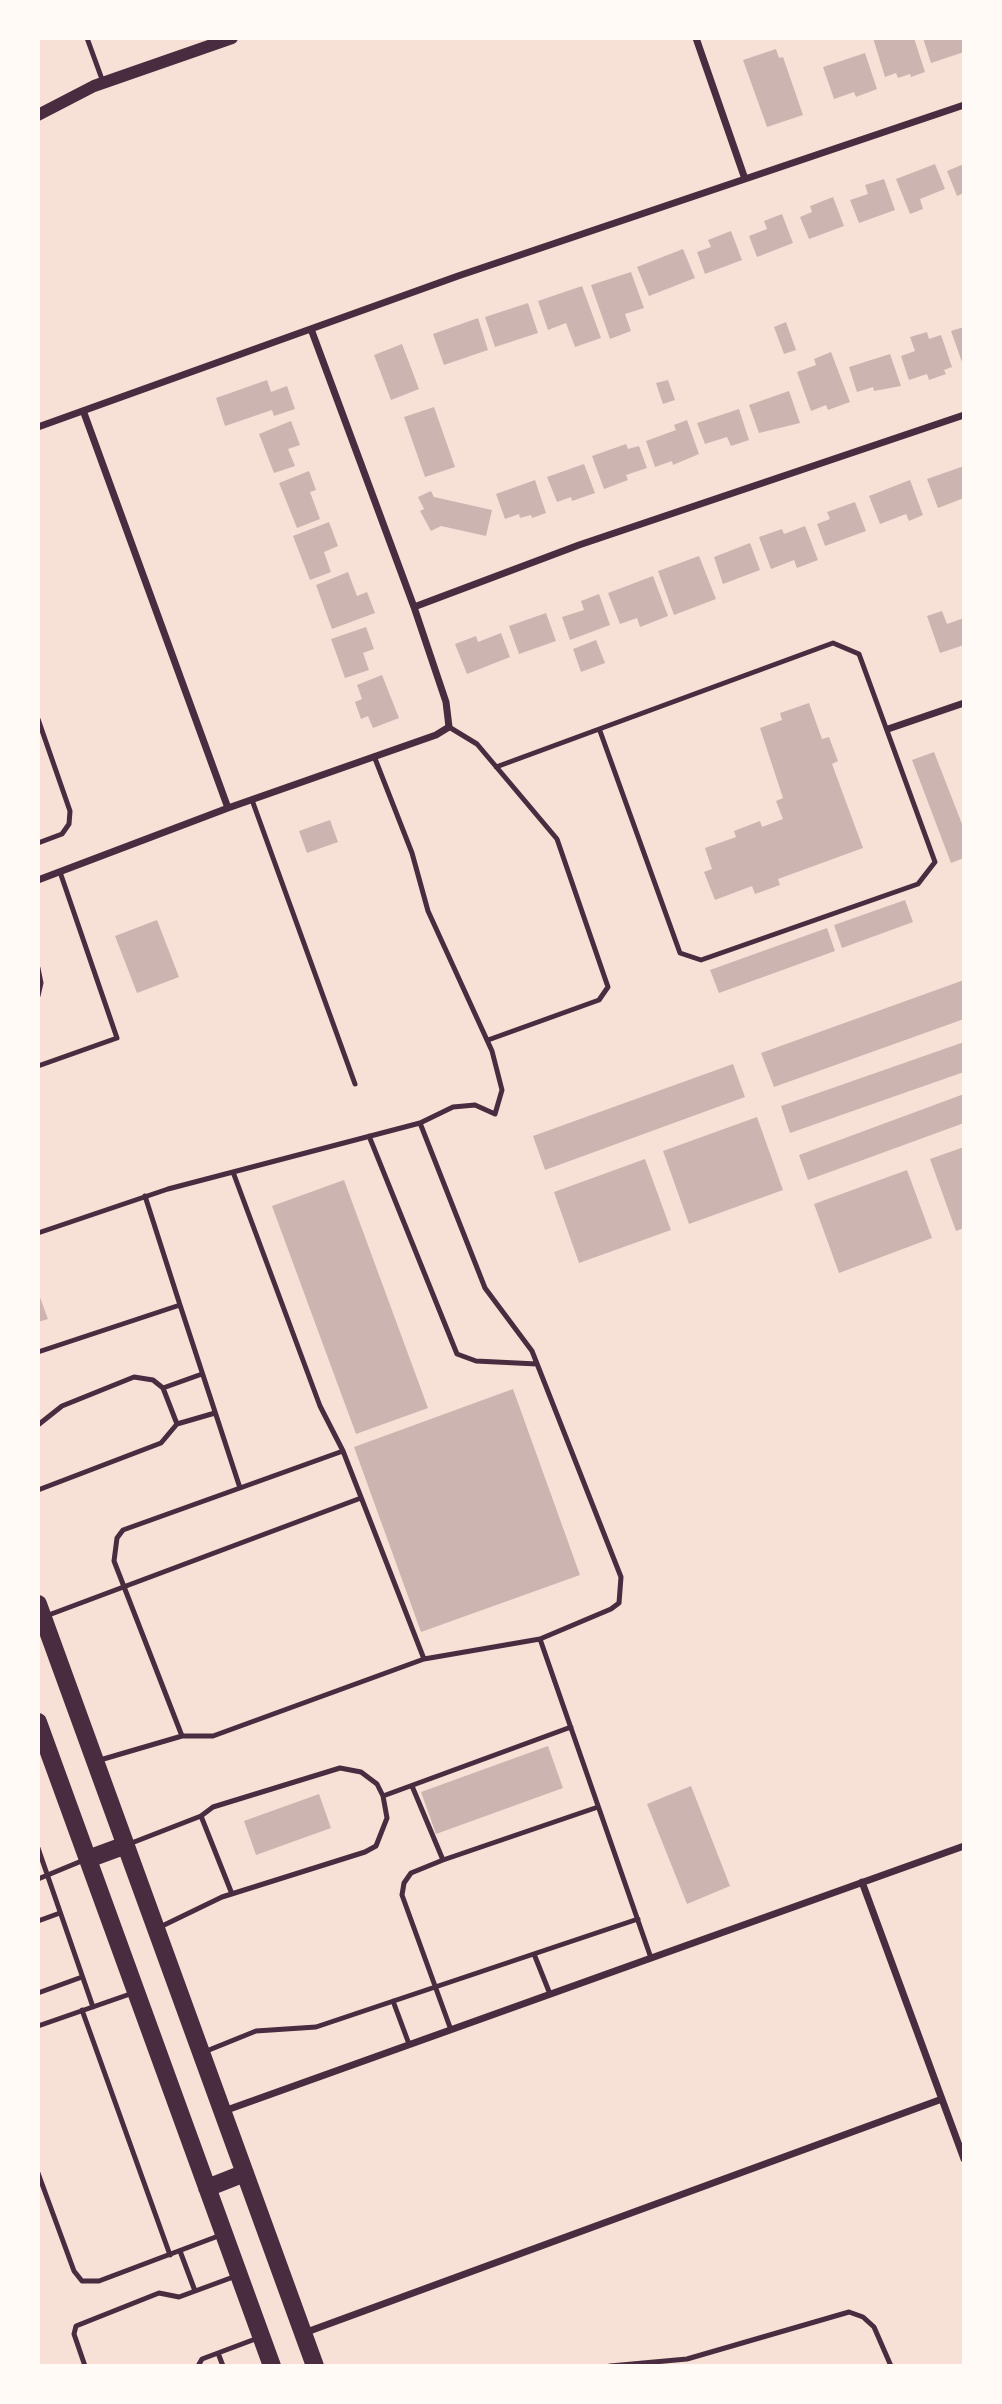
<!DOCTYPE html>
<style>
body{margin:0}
#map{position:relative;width:1002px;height:2404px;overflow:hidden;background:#f7e1d7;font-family:"Alegreya Sans",sans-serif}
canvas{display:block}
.frame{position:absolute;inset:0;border:40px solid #fffaf5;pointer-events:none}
</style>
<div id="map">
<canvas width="1002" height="2404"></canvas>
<div class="frame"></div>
</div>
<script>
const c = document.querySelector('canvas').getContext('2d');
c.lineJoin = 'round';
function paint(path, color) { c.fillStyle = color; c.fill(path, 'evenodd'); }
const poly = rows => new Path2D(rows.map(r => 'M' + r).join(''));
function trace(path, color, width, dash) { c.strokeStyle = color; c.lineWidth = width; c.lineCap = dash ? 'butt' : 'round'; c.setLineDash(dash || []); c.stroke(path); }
const building = poly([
 [873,38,914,38,925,72,911,77,910,74,898,78,896,73,885,77],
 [923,38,964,38,964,52,931,63],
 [776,49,779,58,783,57,803,115,767,127,743,60],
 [865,53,877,89,856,97,854,92,834,99,823,67],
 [935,164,945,189,920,199,923,209,910,214,896,179],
 [964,164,964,193,957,196,947,171],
 [884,179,895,210,859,223,850,200,868,194,865,185],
 [833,197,844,226,809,239,800,217,812,212,810,206],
 [782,214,793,243,757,257,749,236,767,229,764,221],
 [731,231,742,260,705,274,697,252,711,247,708,240],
 [683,249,695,278,649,296,637,267],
 [631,272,644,308,625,314,631,331,610,339,591,285],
 [582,286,601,338,575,347,566,323,548,330,538,301],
 [528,303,538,333,495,347,485,317],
 [478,318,488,350,444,365,433,334],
 [786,322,796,350,784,354,774,327],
 [964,327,964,365,963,365,951,331],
 [927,332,929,339,941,335,952,367,944,370,946,374,929,380,927,374,909,380,901,356,915,351,910,337],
 [402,344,419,389,391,400,374,355],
 [831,352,850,402,828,410,826,405,811,411,797,372,816,365,814,359],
 [890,354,901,386,874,391,873,387,857,392,849,367],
 [267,380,271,392,287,386,295,409,274,416,272,410,225,426,216,398],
 [668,380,675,400,663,404,656,383],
 [789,391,800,423,759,433,749,405],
 [434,407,455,467,425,477,404,417],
 [739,409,749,440,731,446,727,437,705,444,697,423],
 [687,420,699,454,673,465,672,461,655,467,646,441,676,430,674,425],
 [291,421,300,445,288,449,295,466,274,473,259,434],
 [626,444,628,449,639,446,647,468,626,475,628,480,604,489,592,456],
 [584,464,595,493,572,501,571,497,557,502,547,477],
 [964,466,964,498,938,508,927,479],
 [309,471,316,490,310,492,320,519,297,528,279,483],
 [535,480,546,513,532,518,531,515,520,518,519,514,505,519,496,494],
 [910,480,923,515,909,521,906,514,880,524,869,496],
 [431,491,434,497,492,510,486,536,441,526,431,531,420,511,424,509,418,497],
 [855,502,866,531,825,546,817,524,830,519,827,512],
 [329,522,338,546,324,552,331,572,310,580,293,536],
 [805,526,818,560,797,568,794,560,771,569,759,537,782,529,784,534],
 [750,543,760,570,723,584,714,557],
 [699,556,716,599,674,615,658,571],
 [348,572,357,596,367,592,375,613,332,629,316,585],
 [653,576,668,616,640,627,637,618,620,624,608,593],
 [599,594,610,625,570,640,562,617,584,610,581,601],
 [942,611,947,624,964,618,964,645,940,653,927,616],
 [546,613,556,641,519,654,509,626],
 [366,627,374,649,363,653,369,670,345,678,331,639],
 [501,633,510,657,467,674,455,644,476,636,478,642],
 [596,640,605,663,581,672,573,649],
 [382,675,399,718,373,728,368,716,361,719,355,702,362,699,357,685],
 [809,703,822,739,829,737,838,761,832,764,863,848,778,879,780,885,755,894,752,886,715,900,704,872,712,869,705,848,736,837,734,831,760,821,762,827,783,819,776,801,783,798,760,728,782,720,780,713],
 [934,752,964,829,964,858,951,863,912,760],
 [330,820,338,842,307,853,299,831],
 [905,900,913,922,842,948,834,925],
 [157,920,179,977,137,993,115,936],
 [827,928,835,951,719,993,710,970],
 [964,980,964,1019,774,1087,761,1053],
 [964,1042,964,1072,790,1133,781,1106],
 [733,1064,745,1097,545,1170,533,1136],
 [964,1094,964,1123,808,1180,799,1155],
 [757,1117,783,1190,689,1224,663,1151],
 [964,1147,964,1228,956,1231,930,1159],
 [645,1159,671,1230,579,1263,554,1192],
 [907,1170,932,1238,839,1273,814,1204],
 [344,1180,428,1408,356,1434,272,1206],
 [38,1292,48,1319,38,1322],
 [513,1389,580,1575,421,1632,354,1447],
 [548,1746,563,1788,436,1834,421,1792],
 [691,1786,730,1886,687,1904,647,1804],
 [319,1794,331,1828,256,1855,244,1821]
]);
const service = poly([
 [87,38,103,82],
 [38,719,70,811,69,824,62,834,38,843],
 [449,727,477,744,557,839,608,987,599,1000,488,1040],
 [374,756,412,853,428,911,492,1051,502,1090,495,1114,475,1105,453,1107,420,1123],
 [496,767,833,643,859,654,935,862,918,884,701,960,680,953,600,731],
 [252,800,355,1084],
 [38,968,41,983,38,996],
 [38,1066,117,1038,60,872],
 [369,1136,457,1354,476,1361,537,1364],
 [233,1172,420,1123,485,1288,532,1351,621,1577,619,1603,611,1609,540,1639,651,1958],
 [145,1196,180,1305],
 [38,1233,168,1189,233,1172,320,1406,343,1451,424,1659,213,1736,182,1736,100,1760],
 [38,1352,180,1305,240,1488,123,1530,117,1538,114,1561,182,1736],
 [163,1388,177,1424],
 [38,1425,62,1406,134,1377,153,1380,163,1388,202,1374],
 [240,1488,343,1451],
 [38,1490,161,1443,177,1424,215,1413],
 [46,1616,361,1498],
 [424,1659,540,1639],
 [412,1786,443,1860,598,1807],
 [201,1816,232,1894],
 [129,1844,201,1816,213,1807,340,1768,361,1772,377,1784,383,1796,571,1727],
 [38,1848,93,2007],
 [443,1860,411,1873,404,1883,402,1895,451,2030],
 [38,1879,84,1860],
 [38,1921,60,1913],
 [160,1927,222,1897,365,1852,376,1846,387,1818,383,1796],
 [534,1954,550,1994],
 [38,1993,82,1977],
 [393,2001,409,2044],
 [82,2010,170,2255],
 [38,2026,133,1993],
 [204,2052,256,2031,316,2027,638,1919],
 [38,2173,74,2271,82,2281,99,2281,221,2235],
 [180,2251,195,2291],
 [218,2353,223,2366],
 [85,2366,74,2334,76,2326,159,2293,179,2297,236,2276],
 [198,2366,202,2359,258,2338],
 [610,2366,687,2359,849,2312,863,2317,874,2327,891,2366]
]);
const minor = poly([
 [696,38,745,179],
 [84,413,228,808],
 [38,427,458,276,964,105],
 [414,607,579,545,964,415],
 [888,729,964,703],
 [38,880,228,808,436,735,449,727,446,702,414,607,311,329],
 [862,1882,964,2159],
 [224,2111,964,1846],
 [304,2333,942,2099]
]);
const tertiary = poly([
 [38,115,94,86,232,38]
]);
const primary = poly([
 [38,1604,315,2366],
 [38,1722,272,2366],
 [88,1859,126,1845],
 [207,2188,245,2173]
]);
paint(building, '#ccb4b1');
trace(service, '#4a2c40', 5);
trace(minor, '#4a2c40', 7);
trace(tertiary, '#4a2c40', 12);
trace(primary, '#4a2c40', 18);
</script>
